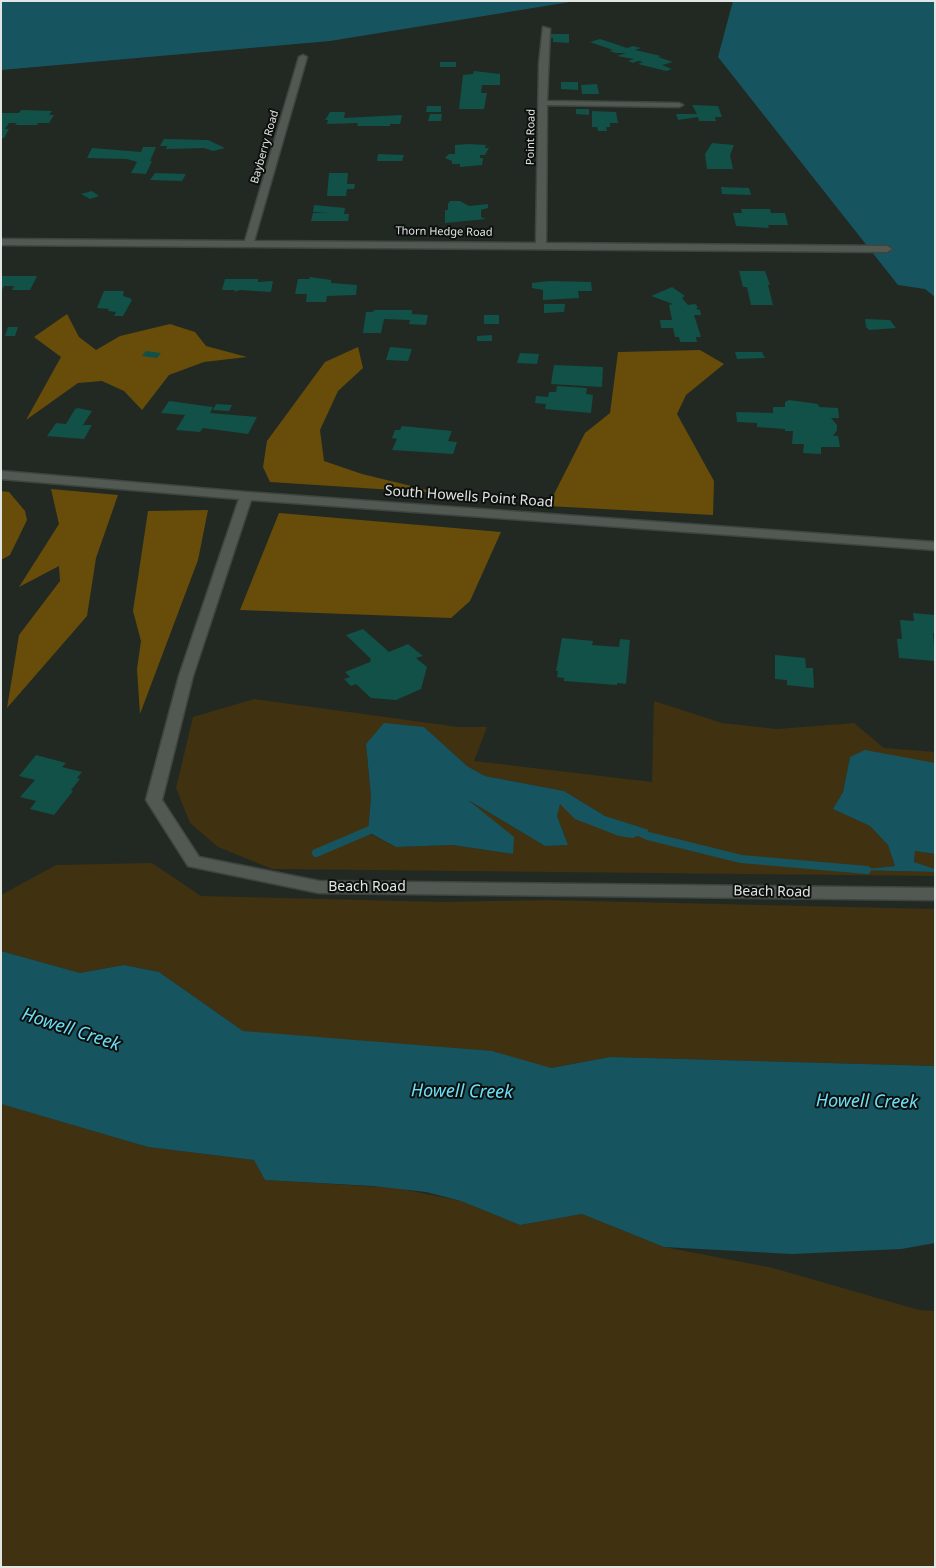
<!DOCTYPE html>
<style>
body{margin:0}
#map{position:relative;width:936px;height:1568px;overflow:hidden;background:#222922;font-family:"Noto Sans",sans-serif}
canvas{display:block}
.frame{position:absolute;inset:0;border:2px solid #e1e6e2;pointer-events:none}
</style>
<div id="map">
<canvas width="936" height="1568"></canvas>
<div class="frame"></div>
</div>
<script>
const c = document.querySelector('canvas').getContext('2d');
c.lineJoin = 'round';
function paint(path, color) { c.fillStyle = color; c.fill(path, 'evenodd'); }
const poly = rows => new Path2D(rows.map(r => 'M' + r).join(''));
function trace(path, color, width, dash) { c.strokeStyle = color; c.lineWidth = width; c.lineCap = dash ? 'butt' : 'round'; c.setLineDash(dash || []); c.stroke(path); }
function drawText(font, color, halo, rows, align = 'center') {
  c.font = font + ' "Noto Sans",sans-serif'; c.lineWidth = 4; c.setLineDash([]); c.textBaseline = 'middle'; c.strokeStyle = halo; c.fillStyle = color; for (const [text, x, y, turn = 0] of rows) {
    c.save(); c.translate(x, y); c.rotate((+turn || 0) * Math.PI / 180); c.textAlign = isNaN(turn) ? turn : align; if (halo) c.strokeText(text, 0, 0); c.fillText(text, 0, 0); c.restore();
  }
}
const green = poly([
 [254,699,458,727,487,727,474,761,652,782,654,701,722,723,777,729,854,723,884,748,935,752,935,763,850,757,843,792,833,809,870,826,888,845,895,866,864,870,935,872,935,876,272,869,218,847,190,823,176,788,193,717],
 [424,727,467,766,485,776,564,791,605,816,648,830,559,804,557,816,568,845,545,846,464,798,513,854,453,845,396,847,368,833,371,797,366,744],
 [915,851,935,854,935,869,914,862],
 [152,863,201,896,443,902,546,900,935,909,935,1066,610,1057,551,1068,243,1031,159,972,124,965,80,973,1,951,1,895,56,865],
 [1,1104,148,1147,254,1160,265,1180,397,1188,461,1201,520,1225,582,1214,664,1247,773,1268,919,1310,935,1311,935,1567,1,1567]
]);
const forest = poly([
 [67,314,79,337,96,350,120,336,170,324,195,332,206,346,247,357,204,362,169,375,142,410,124,391,102,381,78,383,26,420,61,357,34,337],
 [358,347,363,368,338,391,320,430,324,461,362,474,440,493,270,482,263,467,267,441,325,362],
 [700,350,724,364,686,395,677,414,714,481,713,515,548,506,585,433,610,413,618,352],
 [51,489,118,495,96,558,87,616,7,708,19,635,60,581,59,566,19,587,59,524],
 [1,491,9,492,25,511,27,520,10,555,1,560],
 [208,510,198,560,140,714,137,669,141,641,133,611,148,511],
 [279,513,501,532,470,601,451,618,240,610]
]);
const water = poly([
 [1,1,576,1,330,41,1,70],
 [733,1,935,1,935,297,925,289,898,285,718,57],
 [384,723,424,727,467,766,485,776,564,791,605,816,649,830,633,838,619,836,575,819,560,804,557,816,568,845,545,846,468,800,514,837,513,854,453,845,396,847,368,832,371,797,366,744],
 [865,750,935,763,935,854,915,851,914,862,935,869,935,872,858,870,895,866,888,845,870,826,833,809,843,792,850,757],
 [1,951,80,973,124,965,159,972,243,1031,492,1051,551,1068,610,1057,935,1066,935,1243,901,1249,792,1254,664,1247,582,1214,520,1225,461,1201,426,1192,373,1186,265,1180,254,1160,148,1147,1,1104]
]);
const stream = poly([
 [635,830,648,836,741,859,867,870],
 [316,853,377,827]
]);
const building = poly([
 [548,34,569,34,569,43,553,42,553,38,548,38],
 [600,39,627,48,633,46,641,48,635,50,661,56,658,57,673,62,662,65,672,69,666,71,638,64,643,62,638,61,633,63,628,61,634,59,617,56,626,53,616,53,609,51,613,50,590,42],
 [440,62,456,62,456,67,440,67],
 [474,71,500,74,500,85,482,85,481,93,487,93,484,109,459,109,463,75,473,74],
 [561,82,578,82,578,90,561,89],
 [597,84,599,94,582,94,581,85],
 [692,105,718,106,722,117,715,117,716,121,699,121,698,117,678,120,676,114,697,114],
 [427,106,441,106,441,112,426,112],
 [576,109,589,109,589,115,576,114],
 [21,110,52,111,49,115,54,115,49,123,38,123,37,125,15,125,17,123,9,123,5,129,9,129,4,138,1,138,1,113,19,113],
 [592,111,616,112,618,123,610,123,610,127,606,127,607,131,598,131,597,127,592,127],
 [330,112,345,112,344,118,402,115,400,124,390,124,390,126,357,126,358,123,327,124,328,120,325,120],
 [430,114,442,114,441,121,428,121],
 [164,139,208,140,225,148,213,151,204,148,166,149,167,146,160,146],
 [712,143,734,145,730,155,733,169,707,169,705,154],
 [469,144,486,145,485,148,489,148,485,155,480,155,480,158,483,158,482,165,460,167,460,164,452,164,452,161,445,158,449,154,455,154,455,145],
 [143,147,156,147,150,161,152,161,146,174,131,173,137,162,127,159,87,158,92,148,141,152],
 [378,154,404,155,402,161,377,161],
 [155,173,186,174,182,181,150,180],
 [329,173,348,173,347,184,355,184,354,189,347,189,346,196,327,196],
 [721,187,749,188,751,195,722,194],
 [92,191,99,196,90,199,81,194],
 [450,201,460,201,469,206,488,204,488,208,481,210,481,217,486,219,445,223,445,210,448,210,448,204],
 [314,205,345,208,344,214,349,214,348,221,311,221,313,213,329,213,313,212],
 [741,209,770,209,771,213,785,213,788,225,768,225,769,228,736,226,733,213,742,213],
 [739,271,765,271,770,285,768,285,773,305,751,305,747,287,743,287],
 [1,276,37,276,30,290,12,290,14,286,4,286,1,292],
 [310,277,331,280,331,283,357,285,356,295,327,296,326,302,306,302,307,294,295,294,298,279,309,279],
 [225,279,258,279,258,282,273,281,271,292,240,290,234,292,235,290,222,290],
 [549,281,591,282,592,291,578,291,579,298,543,300,543,290,532,288,532,283],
 [672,287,685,296,682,298,688,305,695,304,698,307,696,309,700,310,701,315,694,315,701,337,696,337,697,342,680,342,679,337,675,337,673,328,661,328,660,320,672,320,669,305,673,304,651,296],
 [104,291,124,291,123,296,130,298,132,300,123,316,114,316,116,312,108,311,109,309,97,308],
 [544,304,565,304,564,312,544,313],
 [374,310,412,310,412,314,428,315,426,325,409,324,410,320,384,319,381,333,363,333,366,312,373,312],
 [484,315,499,315,499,324,484,324],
 [865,319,890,320,896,328,869,330,866,327],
 [8,327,18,327,15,336,5,336],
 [492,335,492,341,477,341,477,336],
 [390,347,412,349,408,361,386,360],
 [146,351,161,353,157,358,142,356],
 [735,352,762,352,765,358,737,359],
 [520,353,539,354,537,364,517,363],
 [554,365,603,367,602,387,551,384],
 [557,386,587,388,586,394,593,395,591,413,545,409,546,404,535,403,536,396,548,397,549,392,556,392],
 [789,400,818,404,819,407,838,408,839,418,831,418,837,425,837,430,833,436,838,436,840,447,821,447,821,454,803,453,804,444,792,444,793,431,785,431,785,429,757,427,757,423,737,422,736,412,773,413,773,407,785,407,785,402],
 [169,401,213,407,210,413,257,417,248,434,203,428,200,432,176,430,185,415,161,413],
 [216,404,232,405,229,411,213,410],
 [78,408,92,411,83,425,92,425,84,439,47,436,56,423,66,424,75,409],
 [402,426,452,431,448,441,457,442,453,454,392,450,397,439,392,438,395,430,400,430],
 [913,613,935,615,935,633,933,633,935,661,899,658,897,639,902,639,900,620,914,621],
 [363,629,389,652,408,644,423,656,416,658,427,667,421,689,396,700,371,698,356,684,351,686,344,679,350,677,345,672,370,662,371,659,346,635],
 [562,638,593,641,592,645,619,647,620,639,630,640,626,684,617,683,617,685,564,681,564,678,557,677,558,671,556,671],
 [775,655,805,658,806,668,813,668,814,688,787,685,787,680,775,679],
 [36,755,66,763,62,767,82,772,77,778,80,779,71,790,73,791,54,815,30,809,36,801,20,797,35,780,19,776]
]);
const minor = poly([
 [543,27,550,29,547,101,679,103,683,105,679,107,547,105,546,243,887,246,892,249,887,252,1,245,1,239,245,241,299,57,303,55,307,57,254,241,536,243,539,64,543,27],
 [1,471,246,492,935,542,935,550,251,500,193,676,162,800,199,857,319,881,935,888,935,900,319,893,188,866,146,800,179,676,239,499,1,479,1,471]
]);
const farStreetnames = [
 ["Point Road",531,137,-89],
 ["Bayberry Road",265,147,-74],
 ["Thorn Hedge Road",444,232,1]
];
const streetNames = [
 ["South Howells Point Road",469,497,4],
 ["Beach Road",367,887],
 ["Beach Road",772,892,1]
];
const nearWaternames = [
 ["Howell Creek",71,1030,18],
 ["Howell Creek",462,1092,1],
 ["Howell Creek",867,1102,1]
];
paint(green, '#403110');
paint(forest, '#674d09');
paint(water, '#165560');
trace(stream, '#165560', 8);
paint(building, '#115147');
trace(minor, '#3e443f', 3);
paint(minor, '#515952');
drawText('11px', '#e1e6e2', '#0d100e', farStreetnames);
drawText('14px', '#e1e6e2', '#0d100e', streetNames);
drawText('italic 18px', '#6bdff6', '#0d100e', nearWaternames);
</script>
